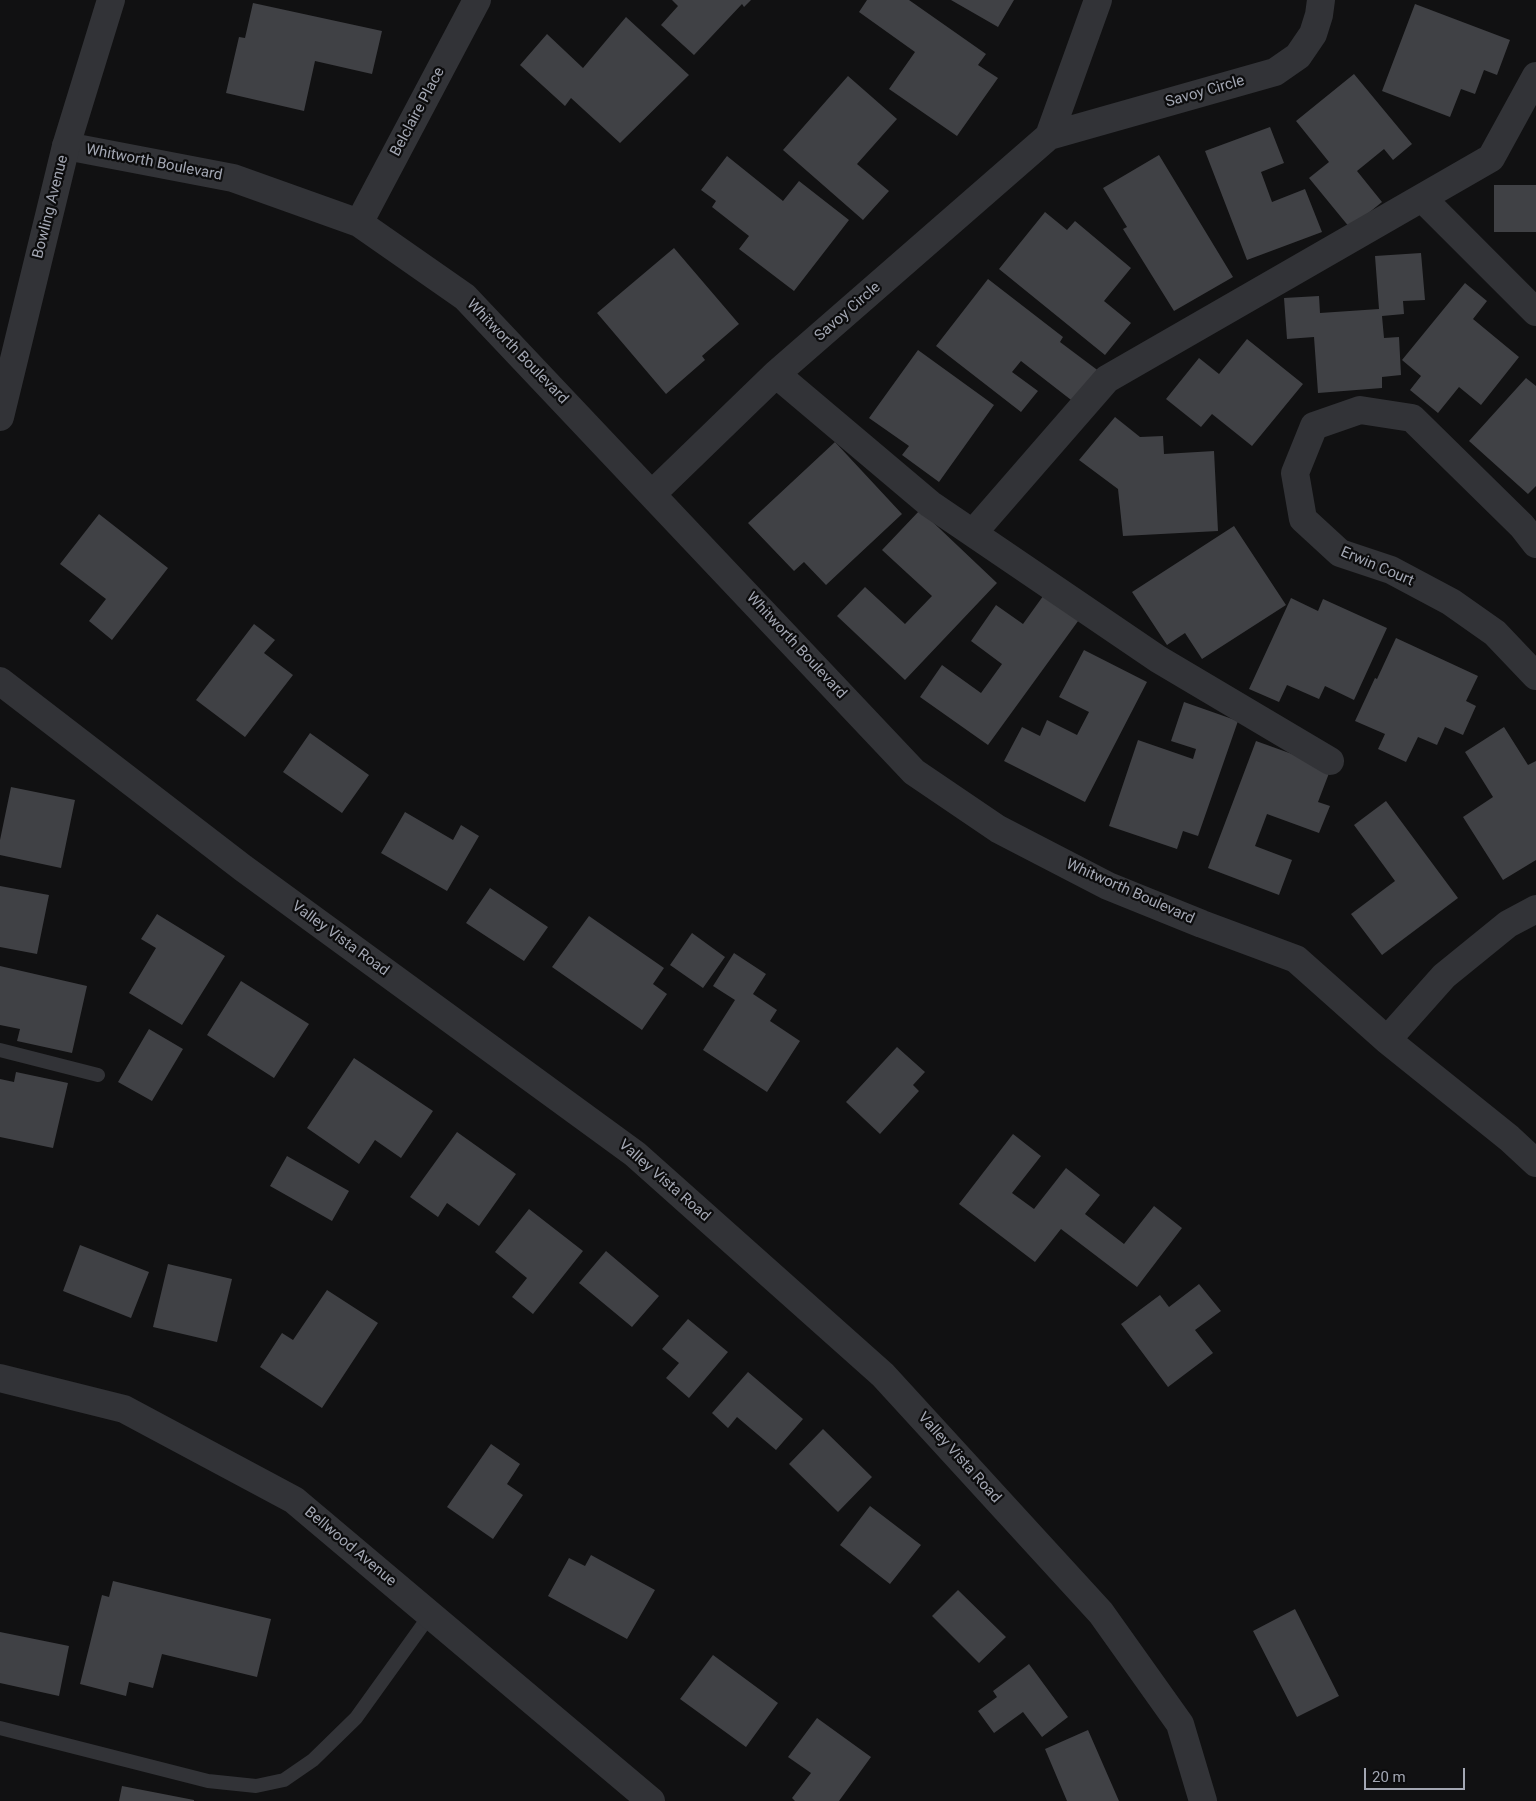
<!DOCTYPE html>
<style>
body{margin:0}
#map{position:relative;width:1536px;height:1801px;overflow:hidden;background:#111112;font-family:Roboto,sans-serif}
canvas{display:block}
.scale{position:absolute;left:1364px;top:1768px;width:101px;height:22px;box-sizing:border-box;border:2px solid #a3a7b3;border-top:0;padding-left:6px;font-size:15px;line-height:18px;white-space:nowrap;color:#a3a7b3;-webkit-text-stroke:4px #0c0c0d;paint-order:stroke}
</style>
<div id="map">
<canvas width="1536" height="1801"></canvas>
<div class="scale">20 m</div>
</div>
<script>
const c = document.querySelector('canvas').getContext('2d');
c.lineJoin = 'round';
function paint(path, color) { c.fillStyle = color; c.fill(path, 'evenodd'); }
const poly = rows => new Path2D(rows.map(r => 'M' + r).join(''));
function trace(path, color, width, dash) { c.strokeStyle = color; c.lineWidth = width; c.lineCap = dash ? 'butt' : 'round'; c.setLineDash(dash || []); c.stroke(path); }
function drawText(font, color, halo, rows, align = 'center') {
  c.font = font + ' Roboto,sans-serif'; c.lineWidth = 4.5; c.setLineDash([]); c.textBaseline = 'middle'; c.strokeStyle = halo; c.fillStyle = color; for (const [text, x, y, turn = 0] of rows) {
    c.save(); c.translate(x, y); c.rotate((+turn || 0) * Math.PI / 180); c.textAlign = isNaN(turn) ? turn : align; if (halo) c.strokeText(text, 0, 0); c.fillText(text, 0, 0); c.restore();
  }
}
const building = poly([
 [672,0,751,0,744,7,742,4,694,55,661,25,678,6],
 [867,0,909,0,986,54,978,65,998,78,957,136,889,89,915,52,859,12],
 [951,0,1014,0,998,27],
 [253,3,382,31,372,74,315,61,304,111,226,93,239,37,245,38],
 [1415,4,1510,40,1497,75,1484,70,1475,94,1461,89,1450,117,1382,91],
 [626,17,689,75,620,143,571,98,565,106,520,65,547,34,583,68],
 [1354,74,1412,144,1393,160,1384,149,1357,171,1382,202,1350,228,1309,178,1329,162,1296,121],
 [848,76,897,119,857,164,889,191,863,220,783,150],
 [1270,127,1284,163,1261,172,1272,202,1305,189,1322,232,1247,260,1205,151],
 [1159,155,1233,277,1174,311,1123,229,1127,227,1103,188],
 [727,156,783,201,799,181,849,220,794,291,739,249,749,236,712,207,716,201,701,190],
 [1494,185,1536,185,1536,232,1494,232],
 [1045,212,1067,230,1075,221,1131,268,1104,301,1131,323,1105,355,999,269],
 [674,248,739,324,702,356,705,360,666,394,597,313],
 [1421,253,1425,300,1403,301,1404,314,1382,316,1384,338,1399,337,1401,375,1382,377,1382,388,1318,393,1314,337,1287,339,1284,298,1319,296,1320,313,1379,309,1375,256],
 [988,279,1063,337,1060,342,1100,372,1075,403,1021,361,1012,372,1038,391,1021,412,936,346],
 [1465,283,1487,301,1473,319,1519,357,1481,405,1459,387,1438,413,1410,390,1421,376,1402,360],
 [1247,339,1303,384,1252,446,1212,414,1201,427,1166,399,1199,358,1219,374],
 [918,350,994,405,939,482,902,455,909,446,869,418],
 [1526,378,1536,386,1536,486,1528,494,1469,441],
 [1115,417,1140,437,1163,436,1164,454,1214,451,1218,531,1123,536,1118,489,1079,460],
 [835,442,902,514,826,585,804,562,794,571,748,523],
 [920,510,997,583,905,680,837,616,865,587,905,624,932,596,882,550],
 [99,514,168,568,112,640,89,621,106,599,60,564],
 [1234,526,1286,605,1202,659,1185,633,1167,645,1132,592],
 [1046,592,1081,617,988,745,920,697,942,665,981,693,1002,664,971,641,996,605,1023,624],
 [1291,598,1318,611,1323,599,1387,628,1354,700,1325,686,1319,699,1287,685,1279,702,1249,689],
 [254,624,275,640,264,653,293,675,245,737,196,700],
 [1396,638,1478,676,1466,701,1476,706,1463,735,1445,727,1437,745,1418,737,1406,762,1378,749,1385,734,1355,721,1375,678,1377,679],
 [1084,650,1147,682,1085,802,1004,761,1022,727,1040,736,1047,720,1077,735,1089,712,1059,697],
 [1184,702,1238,721,1198,836,1183,831,1177,849,1109,826,1138,740,1193,759,1196,749,1171,741],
 [1504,727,1528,765,1536,761,1536,860,1503,880,1463,817,1493,797,1465,752],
 [310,733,369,775,342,813,283,772],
 [1256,741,1331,768,1318,802,1330,806,1319,833,1267,814,1255,846,1292,860,1279,895,1208,868],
 [11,787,75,800,61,868,0,855,0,840],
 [1386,801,1458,898,1382,955,1351,914,1395,881,1354,825],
 [405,812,453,840,461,825,479,836,447,891,381,853],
 [0,886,49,895,37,954,0,947],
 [490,888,548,927,524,961,466,923],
 [157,914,225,956,182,1025,129,993,156,948,141,939],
 [589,916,664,968,653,984,667,994,642,1030,552,967],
 [692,933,725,957,703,988,670,965],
 [734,953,766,974,753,994,777,1010,770,1021,800,1041,767,1092,703,1050,735,1000,713,986],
 [0,966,87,986,72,1053,17,1041,20,1029,0,1025],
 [241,981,309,1024,274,1078,207,1035],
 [149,1029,183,1049,152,1101,118,1082],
 [897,1047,925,1072,913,1085,919,1091,880,1134,846,1102],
 [354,1058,433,1111,401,1158,375,1140,359,1164,307,1128],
 [16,1072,68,1083,53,1148,0,1137,0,1079,14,1082],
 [457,1132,516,1174,479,1226,447,1203,438,1217,410,1197],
 [1013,1134,1041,1156,1012,1193,1034,1209,1066,1168,1100,1195,1085,1214,1124,1244,1154,1206,1182,1228,1137,1287,1061,1229,1035,1262,959,1204],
 [287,1156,349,1191,332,1221,270,1186],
 [529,1209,583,1251,533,1314,512,1297,527,1278,495,1252],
 [80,1245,149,1272,131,1318,63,1291],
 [606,1251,659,1296,632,1327,579,1283],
 [168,1264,232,1279,217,1342,153,1327],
 [1199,1284,1221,1311,1195,1330,1213,1353,1168,1387,1121,1324,1160,1295,1169,1307],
 [327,1290,378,1323,322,1408,260,1367,282,1333,293,1340],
 [688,1319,728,1352,689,1398,666,1378,679,1363,662,1349],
 [748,1372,803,1419,776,1450,737,1417,728,1428,712,1413],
 [823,1429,872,1477,838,1512,789,1464],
 [491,1444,520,1464,507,1484,523,1495,493,1539,447,1507],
 [870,1506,921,1545,890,1584,840,1545],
 [591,1555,655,1590,627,1639,548,1596,569,1558,585,1566],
 [113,1581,271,1619,257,1677,162,1654,153,1688,129,1682,126,1696,80,1684,102,1595,109,1597],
 [958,1590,1006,1637,979,1663,932,1616],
 [1295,1609,1339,1696,1297,1717,1253,1631],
 [0,1632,69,1646,59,1696,0,1683],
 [713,1655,778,1703,746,1747,680,1699],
 [1029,1664,1068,1717,1042,1737,1023,1712,994,1733,978,1711,997,1697,993,1691],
 [817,1718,871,1757,839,1801,795,1801,792,1798,811,1773,788,1757],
 [1088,1730,1119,1801,1067,1801,1045,1749],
 [122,1786,194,1800,194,1801,119,1801]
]);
const service = poly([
 [0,1050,98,1075],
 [0,1728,208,1781,256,1786,284,1780,313,1760,356,1718,430,1615]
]);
const minor = poly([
 [1049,136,1098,0],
 [66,146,233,178,359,223,465,297,914,772,998,829,1108,886,1202,924,1296,959,1387,1040,1509,1138,1536,1163],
 [1422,198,1536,312],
 [359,223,477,0],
 [776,374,930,504,1158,659,1330,761],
 [652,494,776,374,1049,136,1275,72,1298,56,1313,34,1319,15,1321,0],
 [973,533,1107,379,1491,158,1536,76],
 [1536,544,1522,526,1412,418,1360,410,1314,426,1295,473,1303,519,1340,553,1391,570,1451,602,1495,633,1536,676],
 [0,681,243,868,635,1154,883,1375,1101,1613,1180,1724,1203,1801],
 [1387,1040,1444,976,1508,924,1536,909],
 [0,1378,124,1409,294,1500,651,1801]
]);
const tertiary = poly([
 [0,417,66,146,111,0]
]);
const streetNames = [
 ["Savoy Circle",1205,92,-16],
 ["Belclaire Place",418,112,-62],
 ["Whitworth Boulevard",154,163,11],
 ["Bowling Avenue",51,207,-76],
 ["Savoy Circle",848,312,-41],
 ["Whitworth Boulevard",517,352,46],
 ["Erwin Court",1377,567,23],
 ["Whitworth Boulevard",796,646,47],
 ["Whitworth Boulevard",1130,892,24],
 ["Valley Vista Road",340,939,36],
 ["Valley Vista Road",664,1181,41],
 ["Valley Vista Road",959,1458,48],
 ["Bellwood Avenue",350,1547,40]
];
paint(building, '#404145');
trace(service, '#323337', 14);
trace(minor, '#323337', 28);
trace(tertiary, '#323337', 28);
drawText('15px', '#a3a7b3', '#0c0c0d', streetNames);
</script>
